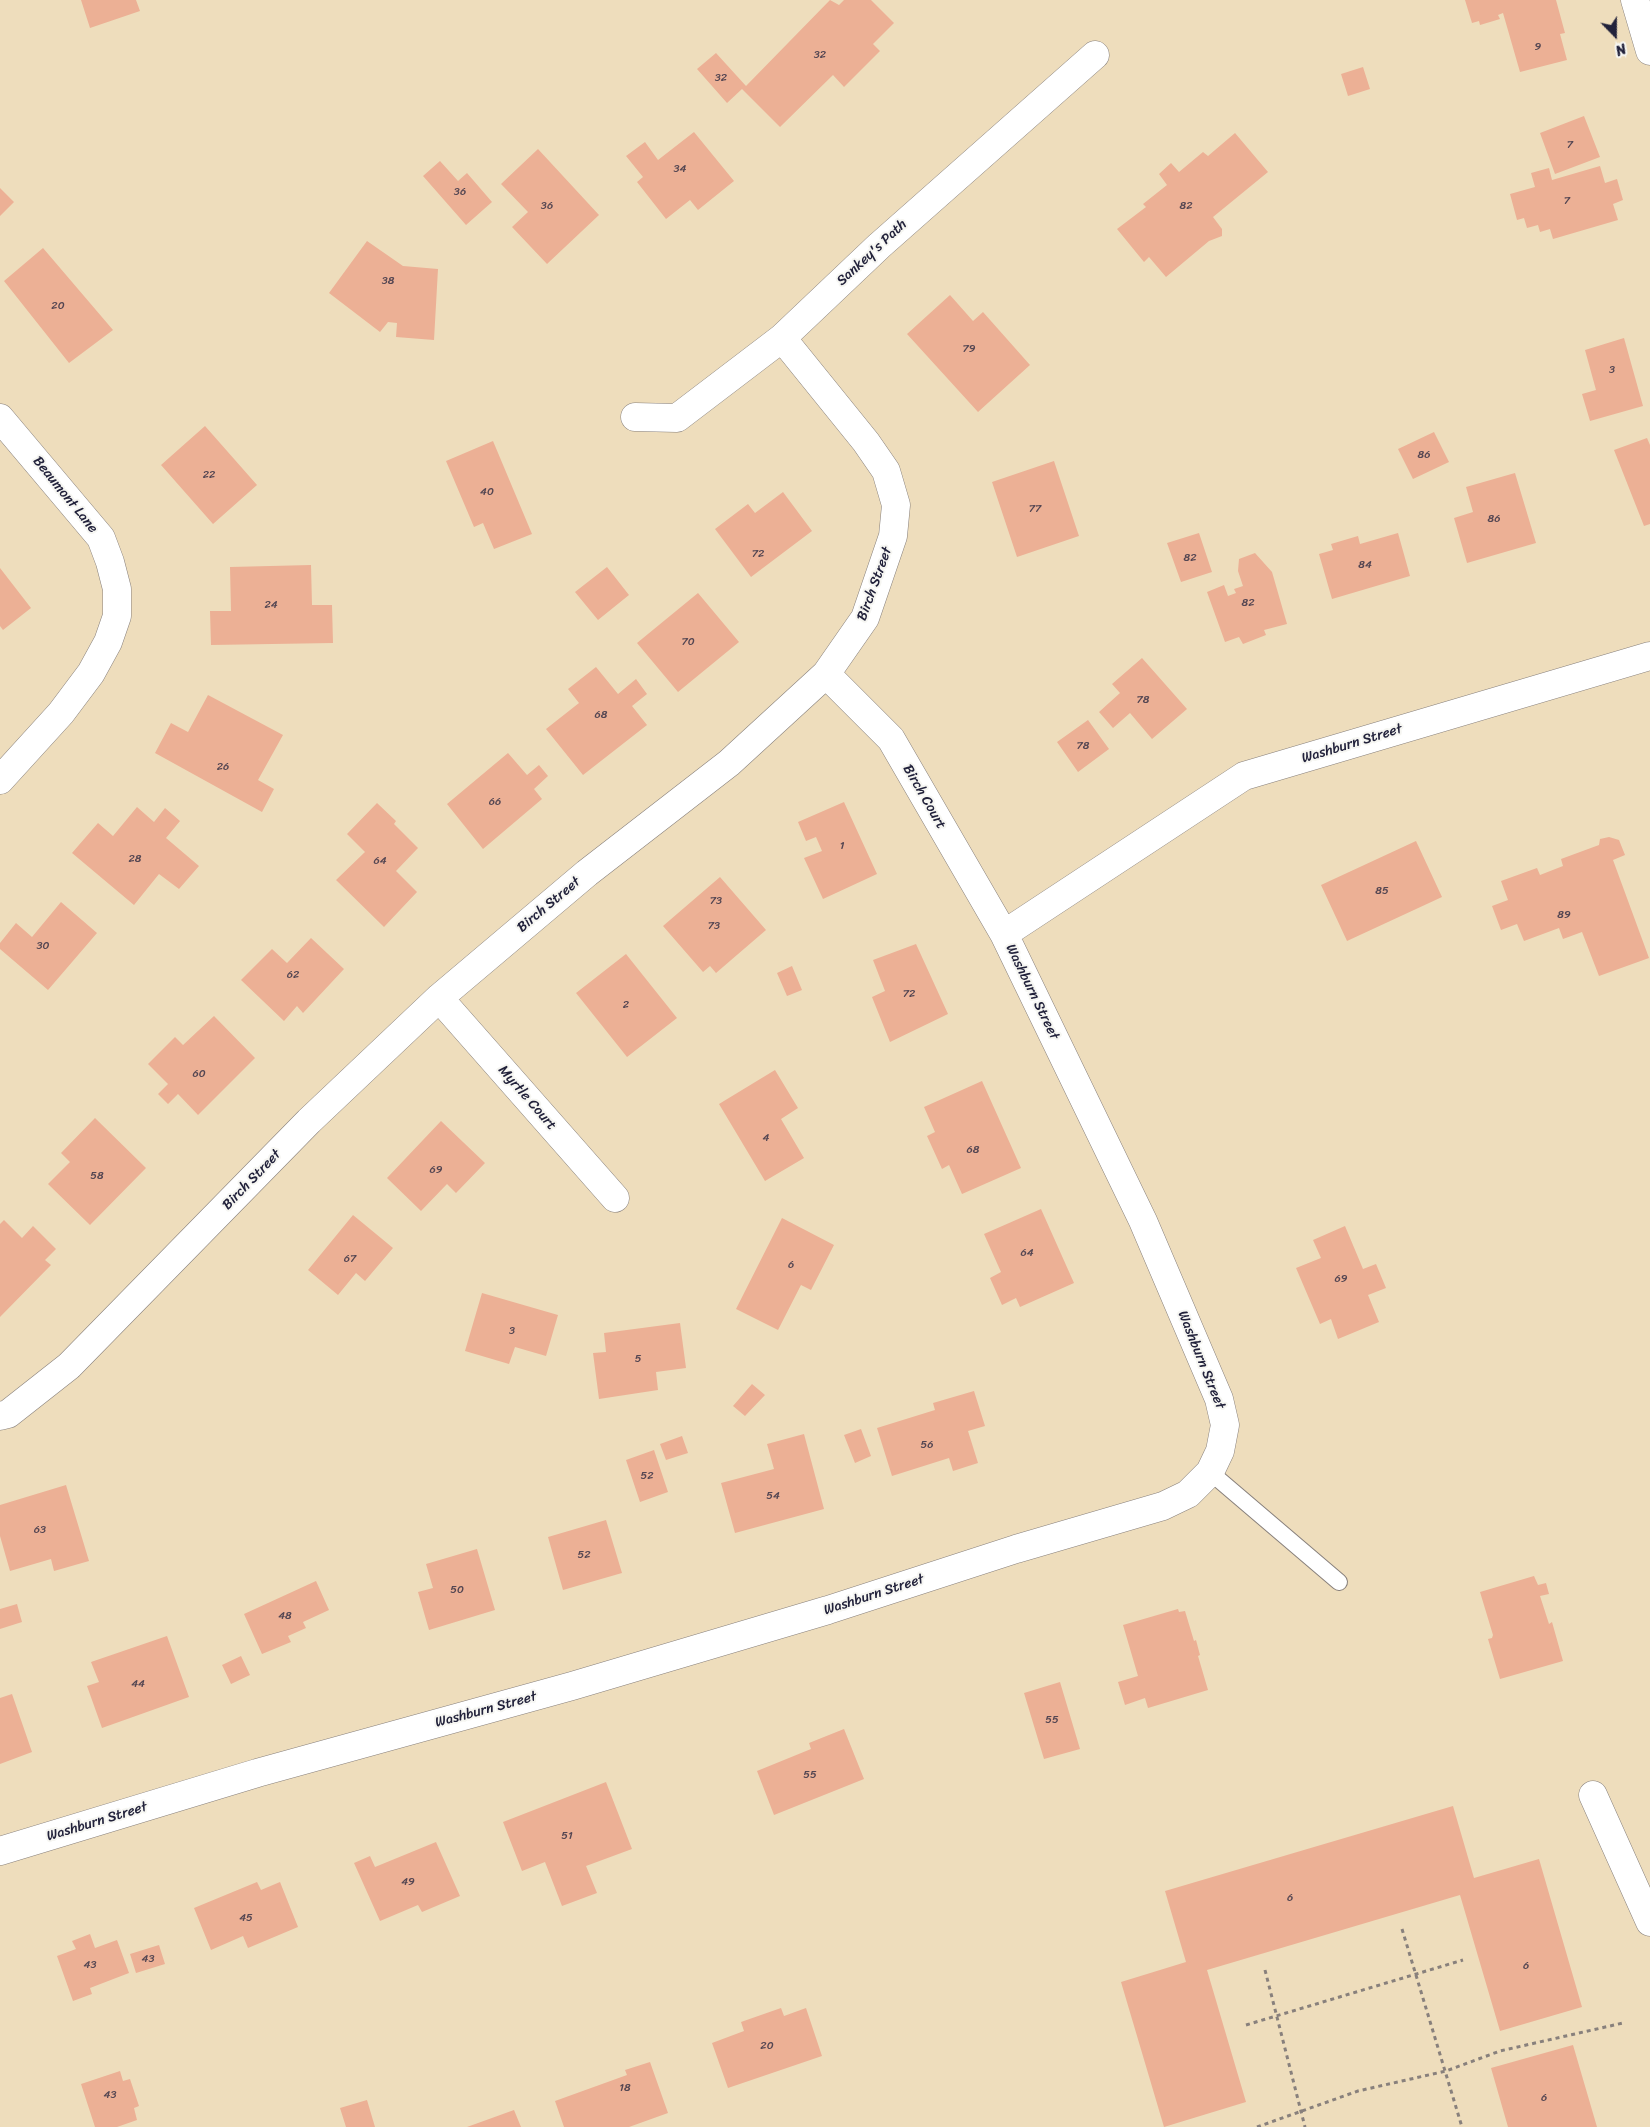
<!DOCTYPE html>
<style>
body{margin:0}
#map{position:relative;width:1650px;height:2127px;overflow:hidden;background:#eeddbc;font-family:Sriracha,sans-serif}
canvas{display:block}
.north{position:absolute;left:1590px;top:10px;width:50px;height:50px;-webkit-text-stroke:4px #f6f6f2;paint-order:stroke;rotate:158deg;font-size:14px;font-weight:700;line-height:20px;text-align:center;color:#22223b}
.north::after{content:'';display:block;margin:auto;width:18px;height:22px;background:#22223b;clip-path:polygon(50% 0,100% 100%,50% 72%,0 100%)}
</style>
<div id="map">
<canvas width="1650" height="2127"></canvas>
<div class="north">N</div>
</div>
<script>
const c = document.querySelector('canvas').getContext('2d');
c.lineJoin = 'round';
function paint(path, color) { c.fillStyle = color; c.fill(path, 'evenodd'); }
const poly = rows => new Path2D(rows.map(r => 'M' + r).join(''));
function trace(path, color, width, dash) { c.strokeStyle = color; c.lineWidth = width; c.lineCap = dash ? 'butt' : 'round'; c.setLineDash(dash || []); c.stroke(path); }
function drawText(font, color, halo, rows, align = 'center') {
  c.font = font + ' Sriracha,sans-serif'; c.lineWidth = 4; c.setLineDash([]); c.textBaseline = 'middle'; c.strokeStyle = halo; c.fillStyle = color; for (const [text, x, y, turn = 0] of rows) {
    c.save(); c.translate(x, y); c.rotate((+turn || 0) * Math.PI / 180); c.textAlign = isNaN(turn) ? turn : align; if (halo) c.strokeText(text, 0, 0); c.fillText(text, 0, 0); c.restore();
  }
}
const building = poly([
 [81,0,136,0,140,11,90,28],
 [830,0,839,5,844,0,871,0,894,23,873,44,880,51,844,87,833,75,780,127,742,89,727,103,697,69,716,53,746,86],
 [1465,0,1556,0,1565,33,1560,34,1567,60,1520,72,1503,13,1498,15,1500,19,1480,25,1479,21,1472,23],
 [1363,67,1370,89,1348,96,1341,74],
 [1584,116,1600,157,1555,174,1540,133],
 [694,132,734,181,698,210,690,200,666,219,637,182,643,177,626,156,645,142,658,160],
 [1235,133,1268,172,1213,217,1222,229,1222,236,1209,241,1166,277,1149,257,1144,262,1117,229,1146,207,1143,204,1167,185,1159,174,1171,163,1179,172,1203,152,1208,156],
 [538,149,599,215,547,264,512,227,528,212,501,184],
 [440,161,458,181,467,173,492,202,466,225,423,176],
 [1600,166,1605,183,1617,179,1623,200,1613,204,1618,220,1553,239,1550,229,1540,232,1538,225,1527,228,1524,218,1517,220,1510,194,1535,187,1531,173,1549,168,1552,180],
 [0,188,14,202,0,216],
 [367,241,403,266,438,269,434,340,396,337,397,323,388,322,380,332,329,293],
 [43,248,113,330,69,363,4,281],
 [950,295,973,321,983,312,1030,365,978,412,907,334],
 [1624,338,1643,406,1590,421,1582,394,1596,390,1585,350],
 [205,426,257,485,213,524,161,465],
 [1434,432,1449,462,1413,479,1398,449],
 [1647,438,1650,445,1650,524,1644,526,1614,450],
 [493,441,532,534,494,549,483,523,474,527,446,461],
 [1054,461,1079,536,1017,557,992,482],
 [1515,473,1536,543,1467,563,1454,518,1473,512,1466,487],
 [783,492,812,531,751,577,715,529,748,504,755,513],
 [1199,533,1212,572,1181,582,1167,543],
 [1398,533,1410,576,1332,599,1319,554,1333,550,1331,544,1358,536,1360,544],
 [1255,553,1272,572,1287,624,1264,630,1266,635,1243,644,1239,637,1225,642,1207,592,1224,585,1228,596,1236,593,1234,589,1243,586,1238,571,1239,559],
 [311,565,312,605,332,605,333,643,211,645,210,611,231,611,230,567],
 [607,567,629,595,598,620,575,592],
 [0,568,31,608,3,630,0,626],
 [698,593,739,642,678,692,637,643],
 [1142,658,1187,709,1152,739,1130,713,1113,728,1099,712,1120,693,1112,684],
 [596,667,618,694,636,679,647,694,632,706,647,725,583,775,546,729,579,703,568,689],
 [208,695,283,735,258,780,274,789,262,812,155,753,171,723,188,732],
 [1088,720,1109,749,1078,772,1057,742],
 [508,753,527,775,539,765,548,776,534,789,542,799,483,849,447,804],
 [844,802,877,874,823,899,804,858,822,851,816,837,806,841,798,822],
 [377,803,396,821,394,824,418,848,396,871,417,892,384,927,336,880,365,852,347,834],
 [137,807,154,822,165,808,180,821,166,838,199,866,179,889,159,874,134,905,72,853,98,823,113,836],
 [1609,837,1619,840,1625,855,1613,860,1649,958,1599,976,1582,932,1563,939,1559,928,1524,941,1517,924,1501,930,1492,906,1508,900,1501,881,1537,868,1540,875,1563,866,1561,859,1599,845,1600,839],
 [1416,841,1442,897,1347,941,1321,885],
 [720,877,766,930,716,973,710,966,703,972,663,926],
 [61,902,97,933,48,990,0,949,0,943,16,923,32,937],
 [311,938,344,969,303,1013,297,1006,284,1021,241,980,272,949,287,963],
 [916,944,948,1014,890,1042,872,997,885,991,873,960],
 [626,954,677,1018,627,1057,576,993],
 [792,966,802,990,787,996,777,973],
 [214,1016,255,1058,198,1115,178,1094,168,1104,158,1094,168,1084,148,1064,175,1037,183,1045],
 [775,1070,798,1108,781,1119,804,1158,765,1181,719,1104],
 [982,1081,1021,1168,962,1194,949,1165,942,1169,927,1136,935,1132,924,1107],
 [95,1118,146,1168,90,1225,48,1184,70,1162,61,1153],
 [441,1121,485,1163,456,1193,447,1184,421,1211,387,1178],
 [1041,1209,1074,1283,1020,1307,1016,1298,1002,1305,990,1278,1001,1272,984,1234],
 [353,1215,393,1248,365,1281,356,1273,338,1295,308,1270],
 [782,1218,834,1245,811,1290,801,1285,778,1330,736,1309],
 [4,1220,22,1238,33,1226,56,1249,45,1260,51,1265,0,1317,0,1224],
 [1345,1226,1363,1269,1376,1264,1386,1288,1368,1295,1379,1322,1338,1339,1331,1319,1320,1324,1296,1268,1321,1258,1313,1240],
 [482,1293,558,1315,546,1356,515,1347,509,1364,465,1351],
 [680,1323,686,1368,656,1372,658,1390,599,1399,593,1353,606,1352,604,1333],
 [752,1384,765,1395,745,1416,733,1406],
 [974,1391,985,1426,968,1431,978,1463,953,1471,949,1458,892,1476,877,1428,935,1410,933,1403],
 [861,1429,871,1456,855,1463,844,1435],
 [804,1434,824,1509,735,1533,721,1483,774,1469,767,1444],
 [682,1436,688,1453,666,1460,660,1444],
 [654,1450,668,1492,640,1502,626,1460],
 [66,1485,89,1561,54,1571,51,1559,10,1571,0,1536,0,1505],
 [606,1520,622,1573,563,1590,548,1537],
 [477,1549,495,1610,429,1630,418,1592,433,1588,426,1564],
 [1534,1576,1538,1585,1546,1583,1549,1594,1540,1596,1549,1624,1552,1622,1563,1661,1500,1679,1488,1639,1492,1638,1493,1635,1480,1592],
 [316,1581,329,1610,303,1622,306,1628,288,1636,291,1642,262,1654,244,1614],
 [17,1604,22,1622,0,1629,0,1609],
 [1178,1609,1179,1612,1185,1611,1194,1641,1196,1640,1200,1655,1198,1656,1208,1690,1148,1708,1145,1698,1125,1705,1118,1682,1138,1676,1123,1625],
 [167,1636,189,1697,102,1728,87,1686,99,1682,91,1662],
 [241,1656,250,1675,231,1684,222,1665],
 [1060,1682,1080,1749,1044,1759,1024,1693],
 [12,1694,32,1752,0,1764,0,1698],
 [844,1729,864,1779,774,1815,757,1771,811,1749,809,1743],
 [606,1782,632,1849,586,1866,597,1893,562,1906,545,1862,522,1871,503,1822],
 [1453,1806,1474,1878,1539,1859,1582,2007,1500,2031,1460,1895,1207,1970,1246,2102,1164,2127,1121,1982,1186,1962,1165,1891],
 [436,1842,460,1896,422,1912,418,1905,380,1921,354,1863,370,1856,375,1867],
 [257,1882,261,1890,280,1882,298,1927,248,1948,243,1936,211,1950,194,1908],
 [90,1934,95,1948,117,1940,129,1973,90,1988,92,1994,73,2001,57,1956,76,1949,72,1941],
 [159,1945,165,1964,136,1973,130,1954],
 [781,2008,784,2016,806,2008,822,2056,728,2088,712,2043,744,2031,741,2022],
 [1573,2045,1597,2127,1508,2127,1491,2068],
 [650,2062,668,2113,629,2127,564,2127,555,2101,627,2075,625,2070],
 [120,2071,123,2081,130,2079,139,2106,134,2108,137,2120,117,2127,95,2127,81,2084],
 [367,2100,375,2127,346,2127,340,2108],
 [514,2110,521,2127,467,2127]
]);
const path = poly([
 [1402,1929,1462,2127],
 [1265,1970,1305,2127],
 [1246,2025,1463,1960],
 [1257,2127,1358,2091,1446,2071,1500,2051,1623,2023]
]);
const service = poly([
 [1210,1472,1339,1582]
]);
const minor = poly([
 [1635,0,1650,51],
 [635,417,677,418,782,338,879,246,1095,55],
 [0,418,101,538,110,562,117,589,117,616,108,642,91,673,61,713,0,780],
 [1004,934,1244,776,1650,656],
 [439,998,615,1198],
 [0,1416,8,1414,69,1366,309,1121,439,998,587,873,729,763,826,674,865,618,893,536,896,505,886,471,866,442,782,338],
 [1593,1795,1650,1922],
 [0,1851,257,1773,572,1686,828,1610,1016,1549,1163,1506,1188,1494,1210,1472,1220,1451,1225,1425,1219,1399,1143,1221,1004,934,891,739,826,674]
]);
const numberNames = [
 ["9",1538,47],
 ["32",820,55],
 ["32",721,78],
 ["7",1570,145],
 ["34",680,169],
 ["36",460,192],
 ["7",1567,201],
 ["36",547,206],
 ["82",1186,206],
 ["38",388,281],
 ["20",58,306],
 ["79",969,349],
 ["3",1612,370],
 ["86",1424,455],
 ["22",209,475],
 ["40",487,492],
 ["77",1035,509],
 ["86",1494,519],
 ["72",758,554],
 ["82",1190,558],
 ["84",1365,565],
 ["82",1248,603],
 ["24",271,605],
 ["70",688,642],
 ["78",1143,700],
 ["68",601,715],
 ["78",1083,746],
 ["26",223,767],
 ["66",495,802],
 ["1",842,846],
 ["28",135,859],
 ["64",380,861],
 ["85",1382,891],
 ["73",716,901],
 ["89",1564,915],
 ["73",714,926],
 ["30",43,946],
 ["62",293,975],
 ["72",909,994],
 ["2",626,1005],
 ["60",199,1074],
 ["4",766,1138],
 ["68",973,1150],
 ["69",436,1170],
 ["58",97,1176],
 ["64",1027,1253],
 ["67",350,1259],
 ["6",791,1265],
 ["69",1341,1279],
 ["3",512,1331],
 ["5",638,1359],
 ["56",927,1445],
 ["52",647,1476],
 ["54",773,1496],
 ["63",40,1530],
 ["52",584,1555],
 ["50",457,1590],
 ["48",285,1616],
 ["44",138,1684],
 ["55",1052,1720],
 ["55",810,1775],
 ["51",567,1836],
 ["49",408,1882],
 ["6",1290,1898],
 ["45",246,1918],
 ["43",148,1959],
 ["43",90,1965],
 ["6",1526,1966],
 ["20",767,2046],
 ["18",625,2088],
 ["43",110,2095],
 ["6",1544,2098]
];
const streetNames = [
 ["Sankey's Path",872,253,-43],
 ["Beaumont Lane",65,495,51],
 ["Birch Street",875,584,-70],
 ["Washburn Street",1352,744,-17],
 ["Birch Court",924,797,60],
 ["Birch Street",549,905,-40],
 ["Washburn Street",1032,992,64],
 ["Myrtle Court",527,1098,49],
 ["Birch Street",252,1180,-46],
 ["Washburn Street",1201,1360,68],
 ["Washburn Street",874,1595,-18],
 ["Washburn Street",486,1710,-15],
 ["Washburn Street",97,1822,-17]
];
paint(building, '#ecb095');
trace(service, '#88807c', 18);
trace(minor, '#88807c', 29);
trace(path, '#88807c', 3, [4, 4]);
trace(service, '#fff', 16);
trace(minor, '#fff', 28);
drawText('11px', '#544652', null, numberNames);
drawText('14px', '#22223b', '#f6f6f2', streetNames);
</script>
